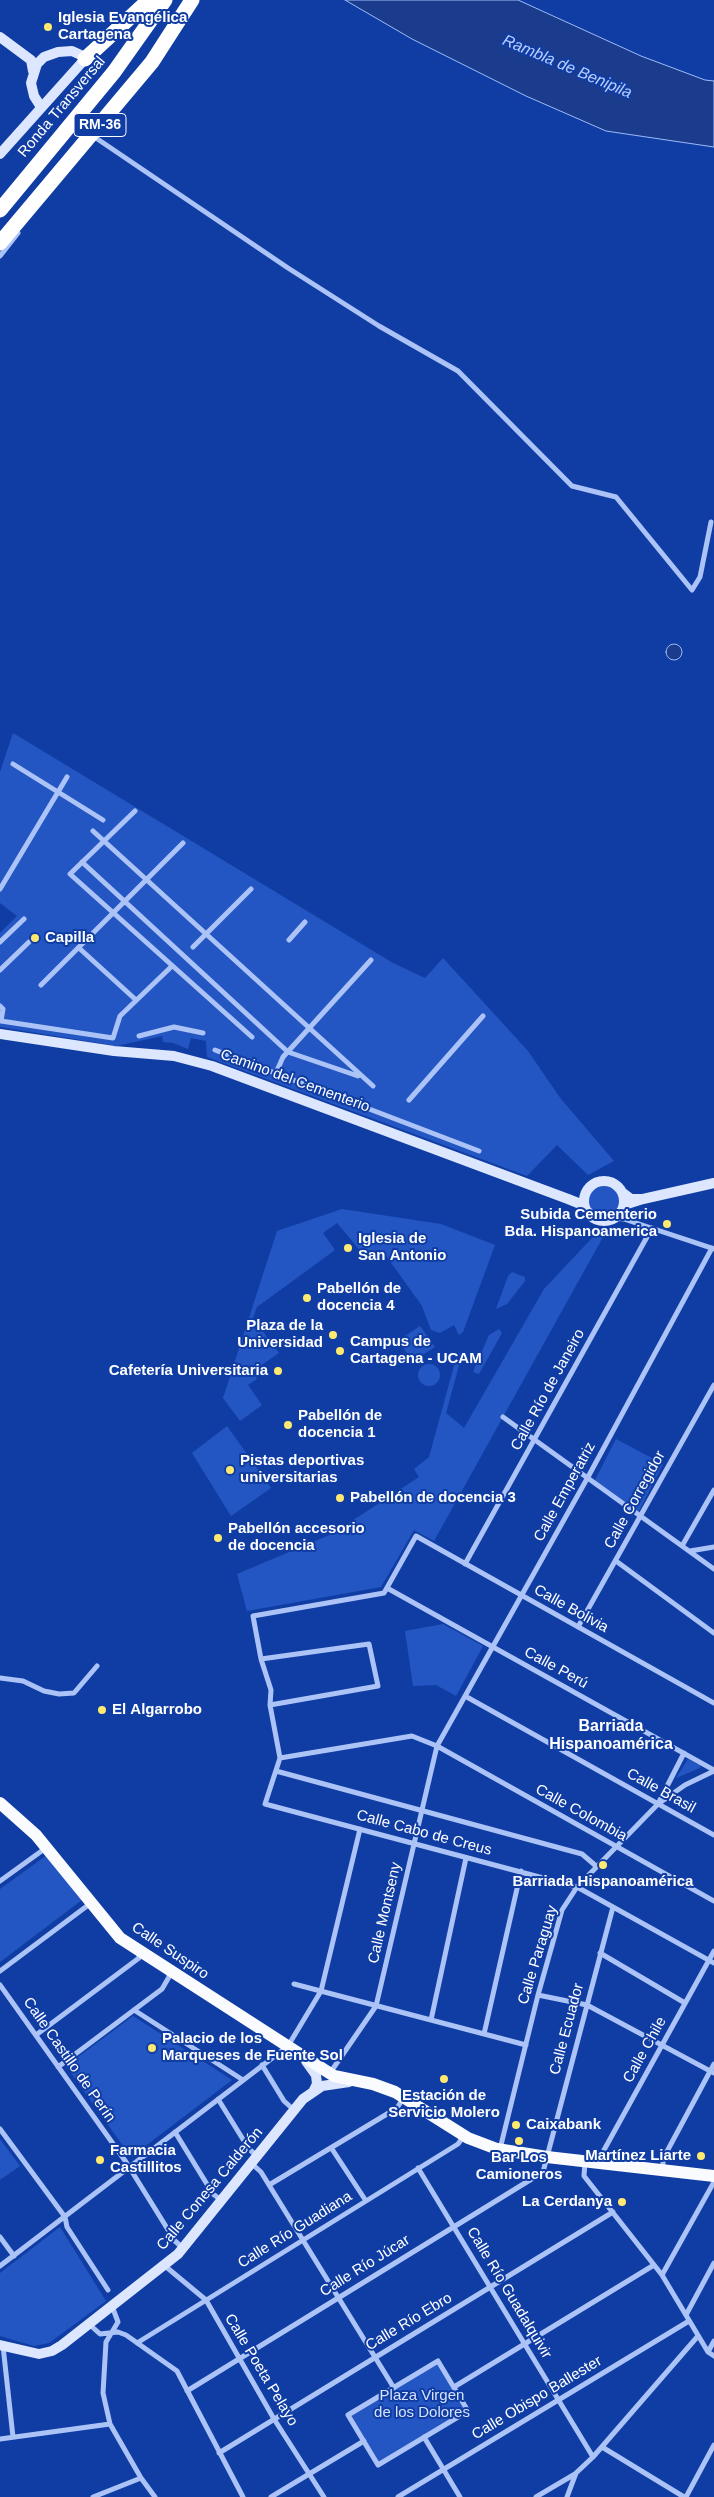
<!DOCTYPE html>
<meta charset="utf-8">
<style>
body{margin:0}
canvas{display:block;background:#103da4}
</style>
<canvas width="714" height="2497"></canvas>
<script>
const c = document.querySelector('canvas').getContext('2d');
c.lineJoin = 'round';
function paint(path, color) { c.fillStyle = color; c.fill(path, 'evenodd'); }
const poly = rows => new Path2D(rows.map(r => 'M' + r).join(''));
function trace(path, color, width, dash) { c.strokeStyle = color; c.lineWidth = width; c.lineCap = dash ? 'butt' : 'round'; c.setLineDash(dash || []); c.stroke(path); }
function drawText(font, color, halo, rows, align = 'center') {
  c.font = font + ' Arial,sans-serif'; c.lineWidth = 4; c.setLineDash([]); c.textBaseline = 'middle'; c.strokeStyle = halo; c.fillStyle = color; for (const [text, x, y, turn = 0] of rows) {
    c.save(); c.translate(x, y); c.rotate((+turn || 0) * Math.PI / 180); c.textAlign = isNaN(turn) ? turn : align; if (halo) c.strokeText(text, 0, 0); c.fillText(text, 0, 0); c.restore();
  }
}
const green = poly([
 [13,733,393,963,425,978,443,958,528,1051,561,1099,614,1161,588,1175,557,1145,527,1176,207,1057,206,1041,191,1038,188,1049,173,1043,163,1042,162,1036,117,1046,0,1027,0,933,17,916,0,903,0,772],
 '584 1201a20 20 0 1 1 40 0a20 20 0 1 1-40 0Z',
 [342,1209,441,1224,495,1245,463,1332,459,1335,454,1325,440,1333,431,1330,422,1306,382,1250,368,1260,337,1223,323,1233,335,1250,257,1307,253,1318,279,1353,253,1371,257,1379,248,1385,262,1405,240,1421,223,1398,277,1231],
 [608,1228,434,1541,414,1530,381,1587,247,1611,237,1574,332,1534,419,1477,414,1469,429,1457,457,1355,463,1351,446,1413,464,1428,544,1289,592,1238],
 [512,1272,525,1277,525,1281,507,1304,496,1309,508,1276],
 [420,1326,435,1347,413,1361,398,1341],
 [499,1329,502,1333,479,1374,473,1372,489,1335],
 '418 1375a11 11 0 1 1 22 0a11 11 0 1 1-22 0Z',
 [227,1426,271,1488,231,1516,192,1453],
 [616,1439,663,1464,638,1513,594,1482],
 [443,1624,483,1646,456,1696,436,1685,413,1686,405,1631],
 [688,1759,701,1766,700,1768,676,1778],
 [47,1855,82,1900,0,1962,0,1889],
 [133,2016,232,2080,131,2157,66,2066],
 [0,2139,20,2166,0,2180],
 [60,2227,106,2301,49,2343,34,2346,0,2336,0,2273],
 [438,2361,468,2411,378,2465,348,2415]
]);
const water = poly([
 [345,0,518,0,641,56,705,80,714,81,714,147,606,131,526,96,412,39,345,0],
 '666 652a8 8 0 1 1 16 0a8 8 0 1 1-16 0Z'
]);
const street = poly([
 [93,136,288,268,379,326,458,371,572,486,616,497,692,590,700,577,711,522],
 [0,256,18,233],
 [13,764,103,820],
 [135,811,70,874,252,1037],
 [93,831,373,1086],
 [82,862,288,1052,358,1076],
 [0,889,67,777],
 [289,940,305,922],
 [0,942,24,919],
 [193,947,251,889],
 [79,948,136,1000],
 [0,970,29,942],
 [41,985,183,843],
 [0,1006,3,1009,1,1021,113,1038,120,1016,172,966],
 [139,1036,174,1027,203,1033],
 [215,1050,479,1151],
 [276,1073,283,1057,371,960],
 [409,1100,483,1016],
 [623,1209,629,1220],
 [614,1218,624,1219,714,1249],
 [503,1417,714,1569],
 [682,1546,714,1490],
 [690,1551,714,1547],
 [616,1561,714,1633],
 [465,1564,652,1228],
 [387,1588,714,1770],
 [578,1627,714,1385],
 [261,1659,369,1644,378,1686,270,1705],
 [0,1678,23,1681,44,1691,59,1694,74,1693,97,1666],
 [465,1696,714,1835],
 [714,1703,416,1536,384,1593,253,1616,261,1659,271,1690,270,1705,280,1758,265,1804,577,1887,714,1963],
 [280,1758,412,1736,437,1746,714,1901],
 [276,1771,582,1854,596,1866],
 [659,1802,684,1753],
 [0,1881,43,1850,44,1846],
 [600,1953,685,2003],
 [0,1971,87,1906,89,1901],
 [294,1984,526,2045],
 [0,1985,126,2162,175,2241,183,2248],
 [538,1995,587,2005,714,2073],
 [134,2010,243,2080],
 [431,2020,466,1858],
 [484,2034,521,1871],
 [36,2035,139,1958,139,1953],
 [262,2065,284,2101,294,2110],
 [58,2067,162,1989,169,1977,169,1971],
 [330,2073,376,2006,437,1746,588,1477,712,1248],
 [218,2099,249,2149,257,2156],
 [0,2129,65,2217,67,2227,108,2290],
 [175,2132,213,2194,221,2200],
 [332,2149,366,2201],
 [500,2149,538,1995,562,1910,577,1887,658,1804,685,1785,714,1771],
 [585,2162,584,2176,662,2275,708,2352,714,2356],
 [251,2163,261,2172,394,2388],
 [602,2163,604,2150,714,1951],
 [418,2168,593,2457],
 [662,2169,664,2157,714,2064],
 [269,2185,397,2108,404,2097],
 [0,2237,14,2256],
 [0,2266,288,2046,321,1991,360,1829],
 [165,2266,206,2300,274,2419,324,2497],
 [662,2275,714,2182],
 [112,2306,118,2322,106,2342,103,2393,110,2424,141,2478,155,2497],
 [686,2315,714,2263],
 [89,2324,100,2334,118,2332,126,2335,177,2371,243,2497],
 [137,2343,458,2144,463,2137],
 [3,2346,13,2437],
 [708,2352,714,2341],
 [438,2361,468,2411,378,2465,348,2415,438,2361],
 [454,2387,654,2265],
 [187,2391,543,2172,613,1907],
 [424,2437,460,2497],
 [0,2439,110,2424],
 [602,2447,684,2497],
 [219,2453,613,2212],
 [93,2497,141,2478],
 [271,2497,364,2441],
 [398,2497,689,2321],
 [536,2497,575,2474],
 [567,2497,576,2473,593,2457,698,2336],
 [686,2497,714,2445]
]);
const secondary = poly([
 [0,37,31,60,33,71],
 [0,154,85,59,83,56,72,51,58,52,44,57,37,64,31,83,34,96,41,107],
 [0,1034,114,1051,174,1056,212,1066,568,1199,578,1203,588,1212],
 '584 1201a20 20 0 1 1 40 0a20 20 0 1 1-40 0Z',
 [623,1193,631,1199,643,1199,624,1205],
 [643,1199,714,1183],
 [306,2061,316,2075,317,2084,314,2090],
 [0,2345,39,2354,52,2351,62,2345,178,2254,303,2099,322,2086,349,2082]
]);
const primary = poly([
 [0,1803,36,1835,120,1938,334,2076,373,2084,395,2092,468,2138,497,2149,547,2157,714,2176]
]);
const highway = poly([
 [85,59,149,0],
 [0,210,114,72,165,0],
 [0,243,152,62,192,0]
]);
const markers = [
 [48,27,5,"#ffe970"],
 [35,938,5,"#ffe970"],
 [667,1224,5,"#ffe970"],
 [348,1248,5,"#ffe970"],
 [307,1298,5,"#ffe970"],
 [333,1335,5,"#ffe970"],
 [340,1351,5,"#ffe970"],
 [278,1371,5,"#ffe970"],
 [288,1425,5,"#ffe970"],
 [230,1470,5,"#ffe970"],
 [340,1498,5,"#ffe970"],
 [218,1538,5,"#ffe970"],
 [102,1710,5,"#ffe970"],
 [603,1865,5,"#ffe970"],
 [152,2048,5,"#ffe970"],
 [444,2079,5,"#ffe970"],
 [516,2125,5,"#ffe970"],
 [519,2141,5,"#ffe970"],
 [701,2156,5,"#ffe970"],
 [100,2160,5,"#ffe970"],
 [622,2202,5,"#ffe970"]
];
const shields = [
 [100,125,52]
];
const shieldNames = [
 ["RM-36",100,125]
];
const poiNames = [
 ["Iglesia Evangélica",58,18],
 ["Cartagena",58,35],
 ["Capilla",45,938],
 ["Subida Cementerio",657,1215,"right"],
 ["Bda. Hispanoamerica",657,1232,"right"],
 ["Iglesia de",358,1239],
 ["San Antonio",358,1256],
 ["Pabellón de",317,1289],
 ["docencia 4",317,1306],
 ["Plaza de la",323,1326,"right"],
 ["Universidad",323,1343,"right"],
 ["Campus de",350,1342],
 ["Cartagena - UCAM",350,1359],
 ["Cafetería Universitaria",268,1371,"right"],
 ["Pabellón de",298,1416],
 ["docencia 1",298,1433],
 ["Pistas deportivas",240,1461],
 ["universitarias",240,1478],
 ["Pabellón de docencia 3",350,1498],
 ["Pabellón accesorio",228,1529],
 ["de docencia",228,1546],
 ["El Algarrobo",112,1710],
 ["Barriada Hispanoamérica",603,1882,"center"],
 ["Palacio de los",162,2039],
 ["Marqueses de Fuente Sol",162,2056],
 ["Estación de",444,2096,"center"],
 ["Servicio Molero",444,2113,"center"],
 ["Caixabank",526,2125],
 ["Farmacia",110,2151],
 ["Castillitos",110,2168],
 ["Martínez Liarte",691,2156,"right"],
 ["Bar Los",519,2158,"center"],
 ["Camioneros",519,2175,"center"],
 ["La Cerdanya",612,2202,"right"]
];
const streetNames = [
 ["Ronda Transversal",62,107,-50],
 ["Camino del Cementerio",295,1081,20],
 ["Calle Río de Janeiro",548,1390,-61],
 ["Calle Emperatriz",565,1492,-61],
 ["Calle Corregidor",635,1500,-61],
 ["Calle Bolivia",571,1609,29],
 ["Calle Perú",556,1668,29],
 ["Calle Brasil",661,1791,29],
 ["Calle Colombia",581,1813,29],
 ["Calle Cabo de Creus",424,1833,15],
 ["Calle Montseny",385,1913,-77],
 ["Calle Suspiro",170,1951,34],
 ["Calle Paraguay",538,1955,-73],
 ["Calle Ecuador",567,2029,-75],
 ["Calle Chile",645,2050,-61],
 ["Calle Castillo de Perín",69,2060,55],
 ["Calle Conesa Calderón",210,2189,-50],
 ["Calle Río Guadiana",295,2230,-32],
 ["Calle Río Júcar",365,2266,-32],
 ["Calle Río Guadalquivir",509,2293,59],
 ["Calle Río Ebro",409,2322,-31],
 ["Calle Poeta Pelayo",261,2370,59],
 ["Calle Obispo Ballester",537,2398,-31]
];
const parkNames = [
 ["Plaza Virgen",422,2396],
 ["de los Dolores",422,2413]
];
const waterNames = [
 ["Rambla de Benipila",567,67,23]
];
const neighbourhoodNames = [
 ["Barriada",611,1727],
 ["Hispanoamérica",611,1745]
];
paint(green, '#2356c2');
paint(water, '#1b3c8c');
trace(water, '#9dbbf9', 1);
trace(street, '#abc3f6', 5);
trace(secondary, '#dce6fe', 10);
trace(primary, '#fafbff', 12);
trace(highway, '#fff', 15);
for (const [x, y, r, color] of markers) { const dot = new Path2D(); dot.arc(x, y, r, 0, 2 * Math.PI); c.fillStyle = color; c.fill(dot); trace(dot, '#103da4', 2); }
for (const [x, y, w] of shields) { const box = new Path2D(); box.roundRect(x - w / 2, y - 11.5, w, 23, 4); c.fillStyle = '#103da4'; c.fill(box); trace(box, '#fff', 1); }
drawText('bold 14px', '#fff', null, shieldNames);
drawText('bold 15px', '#fff', '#103da4', poiNames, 'left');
drawText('15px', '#fff', '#103da4', streetNames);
drawText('15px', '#d5e2fe', '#103da4', parkNames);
drawText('italic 16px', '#b8cefc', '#103da4', waterNames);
drawText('bold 16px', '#fff', '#103da4', neighbourhoodNames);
</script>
